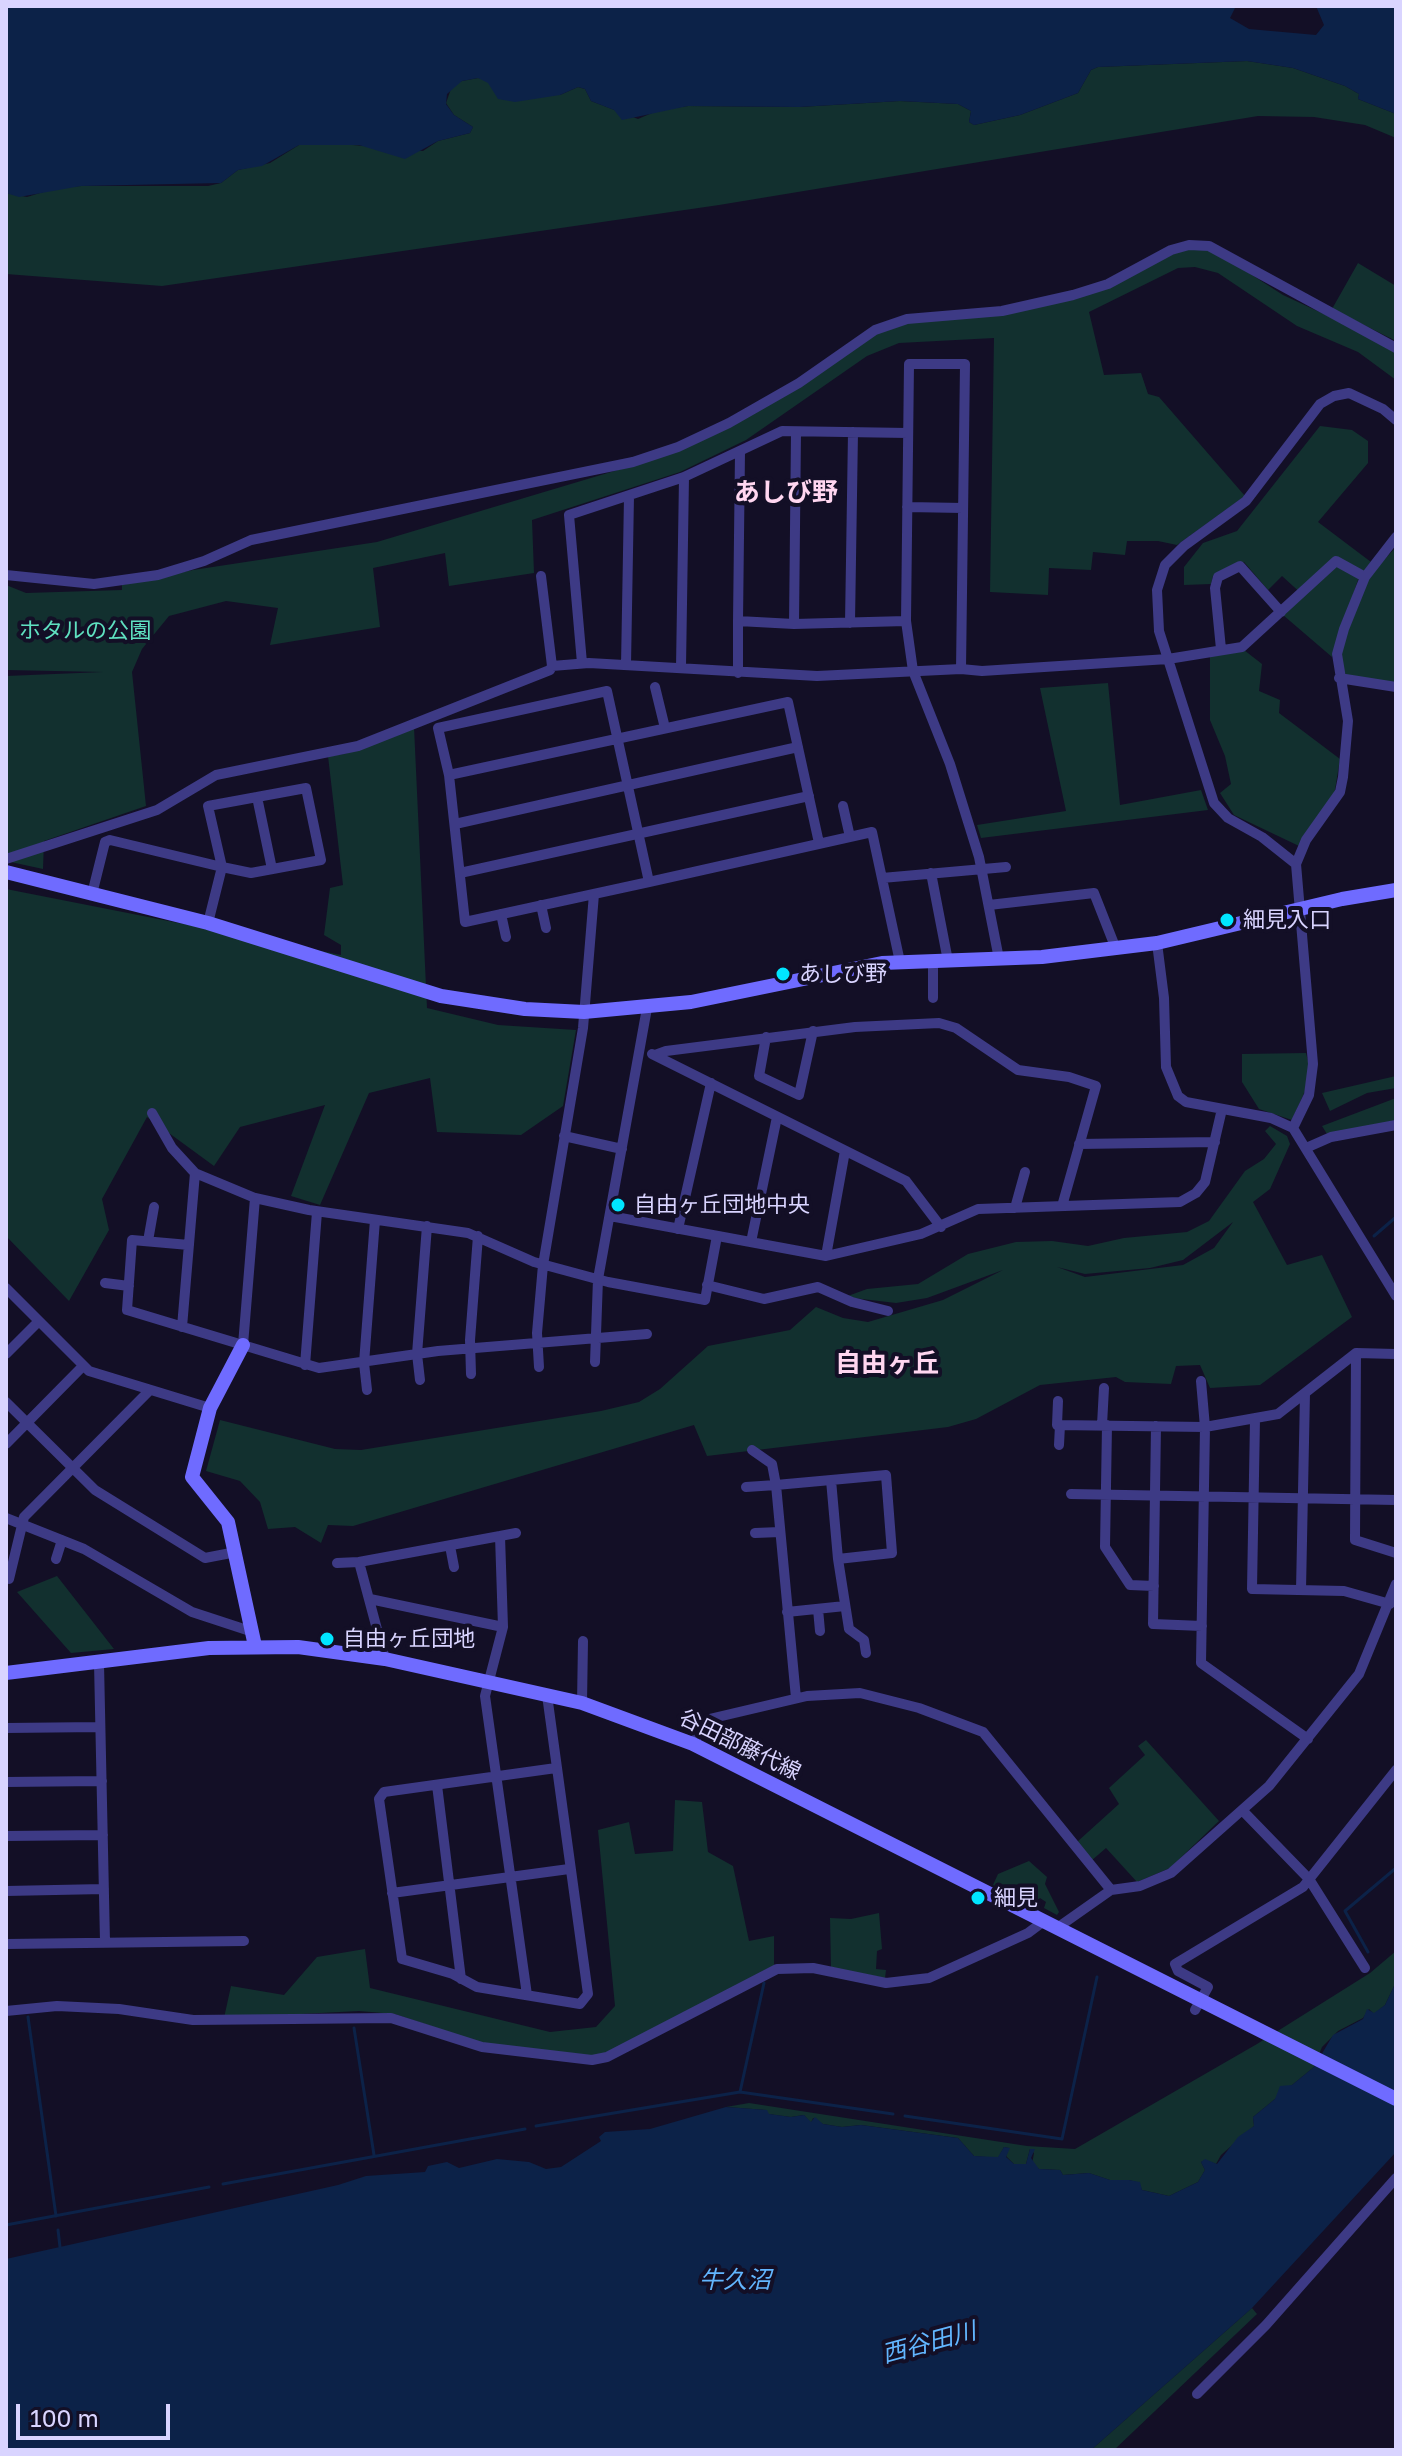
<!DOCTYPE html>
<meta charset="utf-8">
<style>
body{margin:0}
#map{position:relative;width:1402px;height:2456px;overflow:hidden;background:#130f26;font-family:"Golos Text",sans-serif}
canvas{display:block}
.frame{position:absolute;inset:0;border:8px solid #d9d4ff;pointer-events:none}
.scale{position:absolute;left:16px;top:2404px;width:154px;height:36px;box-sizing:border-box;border:4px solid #d9d4ff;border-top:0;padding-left:10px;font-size:24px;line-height:28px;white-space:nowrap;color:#d9d4ff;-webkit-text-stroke:6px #130f26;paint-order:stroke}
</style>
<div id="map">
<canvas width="1402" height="2456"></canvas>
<div class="frame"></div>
<div class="scale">100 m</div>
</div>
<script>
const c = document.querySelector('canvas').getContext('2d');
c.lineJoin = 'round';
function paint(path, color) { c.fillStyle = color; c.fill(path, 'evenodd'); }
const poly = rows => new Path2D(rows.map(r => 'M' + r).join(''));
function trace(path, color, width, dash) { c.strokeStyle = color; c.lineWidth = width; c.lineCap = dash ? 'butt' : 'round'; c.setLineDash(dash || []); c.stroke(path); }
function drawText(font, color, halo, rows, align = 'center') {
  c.font = font + ' "Golos Text","Noto Sans JP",sans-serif'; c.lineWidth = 8; c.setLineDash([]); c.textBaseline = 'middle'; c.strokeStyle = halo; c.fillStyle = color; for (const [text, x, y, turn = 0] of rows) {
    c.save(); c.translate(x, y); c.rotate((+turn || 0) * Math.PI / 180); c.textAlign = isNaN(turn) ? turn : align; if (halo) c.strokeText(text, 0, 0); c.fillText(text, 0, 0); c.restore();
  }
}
const green = poly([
 [1247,61,1293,68,1345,86,1359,94,1358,99,1396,114,1396,138,1365,125,1314,117,1258,116,719,205,162,286,6,274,6,193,27,197,56,188,81,186,208,186,221,183,238,170,270,163,299,145,329,143,423,151,438,141,470,133,473,127,454,115,446,103,452,86,462,81,478,78,560,95,578,87,585,89,591,101,638,119,659,110,688,106,799,107,900,101,958,104,971,111,969,122,974,125,1020,115,1078,93,1091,70,1098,67],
 [1204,247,1221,255,1283,295,1356,329,1396,353,1396,380,1358,352,1297,326,1218,273,1195,267,1178,268,1089,312,1104,375,1141,373,1148,394,1159,397,1245,496,1177,545,1158,541,1127,541,1125,555,1093,552,1091,570,1049,568,1048,595,990,592,994,338,899,343,867,356,746,440,680,472,532,520,534,573,449,586,445,553,373,568,380,627,270,645,278,608,226,601,169,616,142,649,132,672,146,806,44,841,43,869,6,861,6,676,103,672,6,670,6,585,26,593,122,590,122,585,193,570,377,542,631,466,718,433,863,338,905,323,1098,290,1175,252],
 [1358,263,1396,286,1396,341,1332,309],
 [1320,426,1352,430,1368,441,1368,463,1318,522,1371,562,1359,577,1332,657,1283,615,1304,596,1282,576,1268,590,1244,562,1213,576,1211,584,1184,585,1184,567,1203,543,1237,531],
 [1396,547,1396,684,1347,675,1343,672,1340,650,1370,575],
 [1244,650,1262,664,1259,691,1280,700,1279,713,1340,759,1334,796,1299,846,1234,815,1220,793,1231,784,1225,756,1210,720,1210,656],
 [1108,683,1120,805,1201,790,1208,810,981,838,977,825,1066,811,1040,688],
 [414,727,427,1008,498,1025,576,1030,563,1106,521,1135,437,1132,430,1078,369,1093,320,1205,291,1196,325,1105,240,1127,214,1166,147,1117,102,1199,109,1230,69,1301,6,1236,6,889,341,955,341,945,324,935,330,888,343,885,328,756,344,754],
 [1306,1053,1309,1065,1305,1091,1292,1120,1259,1109,1242,1082,1242,1054],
 [1396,1076,1396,1088,1367,1093,1330,1111,1322,1093],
 [1396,1098,1396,1121,1327,1134,1322,1126],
 [1270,1126,1287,1136,1290,1144,1270,1189,1253,1202,1287,1265,1322,1255,1352,1317,1260,1385,1210,1388,1200,1365,1176,1366,1171,1384,1125,1382,1116,1377,1040,1385,976,1419,948,1427,707,1456,694,1425,353,1526,328,1525,321,1543,295,1527,268,1529,260,1502,240,1481,206,1471,220,1420,335,1449,361,1450,601,1411,639,1402,660,1389,708,1346,790,1330,816,1307,843,1318,868,1322,943,1300,1003,1270,927,1298,896,1303,845,1297,867,1289,918,1284,968,1254,1016,1242,1052,1241,1088,1246,1124,1238,1187,1232,1209,1221,1245,1171,1264,1159,1276,1144,1265,1131],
 [1233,1222,1214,1248,1183,1265,1085,1277,1057,1267,1085,1274,1150,1268,1183,1260],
 [57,1576,114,1649,71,1653,17,1592],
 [1146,1740,1219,1821,1170,1868,1137,1882,1106,1848,1091,1861,1077,1842,1119,1804,1109,1788,1145,1755,1138,1746],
 [675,1800,702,1802,708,1852,733,1866,749,1941,774,1936,774,1966,613,2050,596,2056,481,2043,395,2014,359,2011,224,2018,231,1986,284,1995,317,1957,365,1949,370,1988,550,2032,596,2027,615,2006,598,1830,629,1822,635,1854,673,1851],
 [1029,1861,1047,1877,1045,1884,1059,1912,1057,1915,1044,1908,1046,1902,1040,1898,1031,1904,993,1885,998,1874],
 [879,1913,882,1949,877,1951,876,1969,886,1970,885,1978,831,1968,830,1918,851,1919],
 [1396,1951,1396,1982,1385,2005,1374,2014,1369,2009,1363,2018,1338,2031,1322,2047,1314,2067,1253,2117,1254,2126,1221,2155,1216,2164,1205,2160,1201,2162,1205,2170,1198,2182,1169,2196,1142,2190,1139,2183,1129,2180,1110,2180,1089,2173,1063,2175,1060,2170,1039,2169,1032,2164,1034,2153,1030,2149,1026,2164,1014,2164,1006,2156,1009,2148,1004,2147,998,2158,974,2156,958,2138,861,2125,842,2127,823,2124,813,2118,811,2123,804,2115,791,2117,768,2114,766,2110,726,2107,749,2103,1027,2146,1075,2149,1257,2044,1370,1973],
 [1252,2308,1257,2314,1114,2450,1091,2450]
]);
const water = poly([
 [6,6,1240,6,1235,8,1230,18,1249,29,1316,35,1324,25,1316,6,1396,6,1396,114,1358,99,1359,94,1345,86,1293,68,1247,61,1098,67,1091,70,1078,93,1020,115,974,125,969,122,971,111,958,104,900,101,799,107,688,106,622,120,614,110,591,101,585,89,578,87,560,95,515,102,498,99,488,83,478,78,462,81,447,94,446,104,454,115,473,127,470,133,438,141,405,159,359,145,299,145,262,166,238,170,221,183,81,186,19,197,6,193],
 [1396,1982,1396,2152,1252,2308,1091,2450,6,2450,6,2259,338,2185,366,2176,425,2172,428,2166,447,2162,459,2168,497,2159,529,2162,546,2169,561,2167,601,2141,599,2137,605,2132,650,2129,726,2107,767,2110,769,2114,791,2117,804,2115,811,2122,815,2117,823,2124,842,2127,861,2125,958,2138,974,2156,998,2157,1004,2147,1010,2148,1006,2157,1014,2164,1026,2164,1030,2149,1035,2149,1031,2158,1039,2169,1060,2170,1063,2175,1089,2173,1110,2180,1129,2180,1140,2182,1142,2190,1169,2196,1198,2182,1205,2170,1201,2162,1205,2159,1217,2164,1238,2137,1254,2126,1253,2117,1275,2099,1280,2086,1292,2085,1314,2067,1333,2035,1363,2019,1367,2009,1374,2013,1385,2005]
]);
const stream = poly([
 [1374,1236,1396,1217],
 [1368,1952,1345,1911,1396,1868],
 [28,2017,56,2216],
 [354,2028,374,2155],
 [740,2092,764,1983],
 [905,2116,1062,2139,1097,1977],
 [536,2126,740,2092,893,2114],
 [223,2184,525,2129],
 [6,2225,209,2187],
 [58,2230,60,2247]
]);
const street = poly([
 [740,452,738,621,794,624,906,621],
 [907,507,963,508],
 [6,575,94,584,158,575,204,561,251,540,633,462,678,447,729,423,799,383,875,330,907,319,1002,311,1073,295,1108,284,1171,250,1189,245,1209,246,1396,348],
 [541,576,552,666],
 [850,623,853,432],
 [794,624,796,432],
 [1221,649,1215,588,1218,577,1240,566,1281,612],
 [582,663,569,515,684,477,782,431,908,433],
 [626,665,629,496],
 [681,667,684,477],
 [961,669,965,364,909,364,906,621,913,671,950,764,979,857,999,959],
 [738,673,738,621],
 [1339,678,1396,687],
 [655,687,665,728],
 [449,775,788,702,819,843],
 [306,788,321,860,251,873,222,867,208,806,306,788],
 [257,797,272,869],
 [843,806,850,837],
 [455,824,798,747],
 [6,859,157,810,216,775,358,746,550,670,552,666,589,663,817,676,961,669,982,671,1168,659,1242,647,1336,561,1365,577],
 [1296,864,1306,840,1340,792,1343,777,1348,721,1337,654,1344,629,1365,577,1396,537],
 [460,873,809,796],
 [931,873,948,961],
 [882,878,1006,867],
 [649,882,607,691,438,728,449,775,465,922,649,882,872,832,900,962],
 [92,894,105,842,110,840,222,867,208,923],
 [541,905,546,928],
 [989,905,1094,893,1116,949],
 [501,914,506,937],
 [1157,943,1164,998,1166,1067,1178,1096,1186,1102,1271,1118,1293,1128,1396,1296],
 [933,962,933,998],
 [766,1037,759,1076,799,1095,813,1031],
 [652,1054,906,1181,941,1227],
 [655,1055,666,1051,855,1027,939,1023,956,1028,1018,1070,1069,1077,1096,1086,1062,1206],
 [152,1113,172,1148,195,1173,255,1198,309,1210,468,1233,534,1262,608,1282,705,1300,717,1236],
 [1293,1128,1309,1095,1313,1064,1296,864,1262,837,1228,818,1214,803,1159,631,1157,590,1165,565,1184,546,1246,501,1320,404,1334,396,1349,393,1383,409,1396,420],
 [564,1136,622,1149],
 [1079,1144,1215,1142],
 [1306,1148,1331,1137,1396,1125],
 [1015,1208,1025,1172],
 [610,1216,826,1256,921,1234,978,1209,1180,1202,1196,1193,1205,1182,1222,1109],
 [678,1229,711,1083],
 [148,1241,154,1207],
 [751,1242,777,1117],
 [189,1245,132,1240,127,1310,319,1368,438,1351,647,1334],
 [826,1256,845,1151],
 [105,1283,129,1286],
 [707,1285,764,1299,818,1287,852,1302,888,1311],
 [6,1288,89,1371,210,1408],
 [182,1327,195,1173],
 [243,1345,255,1198],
 [1356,1353,1355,1540,1396,1553],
 [6,1354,39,1321],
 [595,1362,598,1279,647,1008],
 [305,1365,317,1212],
 [539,1367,537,1333,543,1265,583,1028,594,894],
 [471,1374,470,1340,478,1236],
 [420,1380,417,1354,427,1226],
 [1201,1381,1205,1427,1201,1663,1308,1739],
 [367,1390,364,1363,375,1220],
 [1058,1401,1057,1425,1205,1427,1278,1414,1356,1353,1396,1354],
 [6,1402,95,1490,205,1558,236,1552],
 [1255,1419,1252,1589,1344,1591,1390,1604],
 [1102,1425,1104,1388],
 [1107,1425,1105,1547,1130,1585,1154,1586],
 [1156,1426,1153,1624,1202,1626],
 [6,1444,83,1366],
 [1059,1445,1060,1425],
 [831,1480,838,1559],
 [746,1487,776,1485,772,1464,752,1450],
 [1071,1494,1396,1500],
 [6,1518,84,1549,192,1612,253,1632],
 [755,1533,780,1532],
 [500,1536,516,1533],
 [450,1546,454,1567],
 [56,1559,62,1540],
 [337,1563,359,1562],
 [9,1579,24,1517,150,1390],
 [1301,1590,1305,1393],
 [370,1599,503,1627],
 [818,1609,820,1631],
 [787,1612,845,1606],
 [385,1659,359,1562,500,1536,503,1627,485,1696,527,1995],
 [99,1663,105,1942],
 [547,1695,588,1994,580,2004,477,1987,453,1974,402,1959,379,1799,384,1792,556,1768],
 [796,1698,776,1485,886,1475,892,1553,838,1559,849,1629,864,1640,866,1653],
 [582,1703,583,1641],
 [6,1728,100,1727],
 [693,1744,705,1720,807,1696,860,1693,919,1708,983,1732,1111,1890],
 [6,1782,102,1781],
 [437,1785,461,1979],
 [1243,1811,1309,1879,1365,1968],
 [6,1836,103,1835],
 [6,1891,104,1889],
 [392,1893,569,1869],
 [1057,1928,1111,1890,1140,1886,1171,1873,1269,1786,1359,1674,1396,1584],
 [6,1944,244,1941],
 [1195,2010,1208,1987,1178,1971,1175,1964,1303,1887,1396,1770],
 [6,2011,57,2006,119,2009,193,2020,391,2018,482,2047,592,2060,607,2057,777,1969,813,1968,886,1983,929,1978,1028,1933,1044,1921],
 [1197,2394,1266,2325,1396,2178]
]);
const secondary = poly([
 [6,872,208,923,441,996,525,1009,584,1012,691,1002,882,963,1042,957,1157,943,1342,899,1396,890],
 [243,1345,210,1408,192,1477,228,1522,255,1646],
 [6,1673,209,1648,298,1647,385,1659,582,1703,693,1744,1396,2099]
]);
const markers = [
 [1227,920,8,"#00e5ff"],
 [783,974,8,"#00e5ff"],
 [618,1205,8,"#00e5ff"],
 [327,1639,8,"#00e5ff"],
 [978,1898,8,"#00e5ff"]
];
const parkNames = [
 ["ホタルの公園",85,631]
];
const poiNames = [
 ["細見入口",1243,920],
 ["あしび野",799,974],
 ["自由ヶ丘団地中央",634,1205],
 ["自由ヶ丘団地",343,1639],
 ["細見",994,1898]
];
const streetNames = [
 ["谷田部藤代線",740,1745,26]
];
const waterNames = [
 ["牛久沼",735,2280],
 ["西谷田川",929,2343,-15]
];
const quarterNames = [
 ["あしび野",786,493],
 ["自由ヶ丘",887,1364]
];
paint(green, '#12302f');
paint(water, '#0c2248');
trace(stream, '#0c2248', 3);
trace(street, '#3d3a85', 10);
trace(secondary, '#6f6bff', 14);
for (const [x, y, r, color] of markers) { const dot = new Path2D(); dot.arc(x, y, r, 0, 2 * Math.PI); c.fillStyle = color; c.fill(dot); trace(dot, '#130f26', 3); }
drawText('22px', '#5fe0c0', '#130f26', parkNames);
drawText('22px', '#d9d4ff', '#130f26', poiNames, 'left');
drawText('22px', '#d9d4ff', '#130f26', streetNames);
drawText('italic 24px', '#62b6ff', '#130f26', waterNames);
drawText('bold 26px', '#ffd6f0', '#130f26', quarterNames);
</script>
